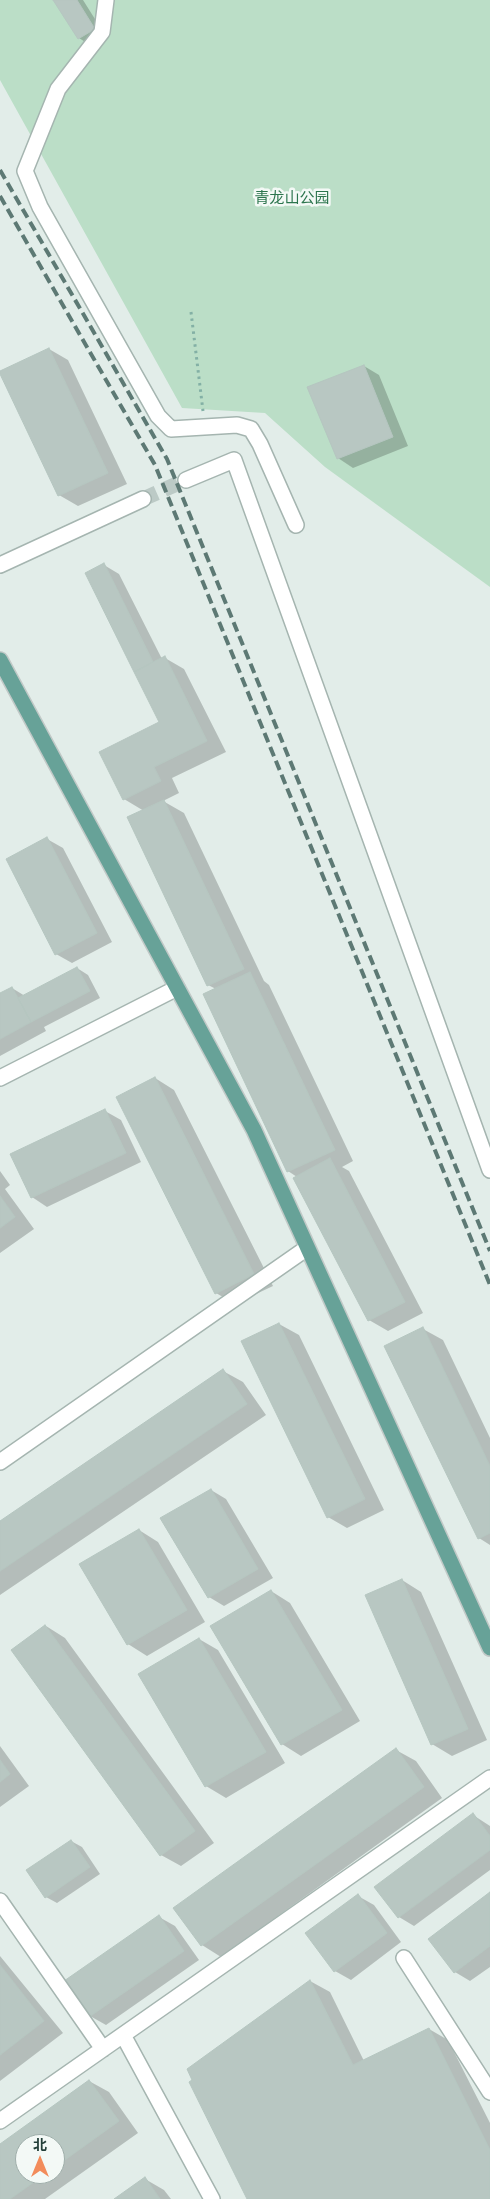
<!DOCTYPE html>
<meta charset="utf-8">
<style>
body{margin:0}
#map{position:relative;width:490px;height:2199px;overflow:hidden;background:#e2ede9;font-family:"Golos Text","Noto Sans SC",sans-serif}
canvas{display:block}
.north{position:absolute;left:15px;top:2134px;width:50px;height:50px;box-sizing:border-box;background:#f3f9f6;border:1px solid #9faeaa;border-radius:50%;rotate:0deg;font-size:14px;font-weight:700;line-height:20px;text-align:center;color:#223e38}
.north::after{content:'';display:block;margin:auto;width:18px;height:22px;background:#f28c5b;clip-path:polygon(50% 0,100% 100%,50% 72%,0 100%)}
</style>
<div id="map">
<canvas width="490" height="2199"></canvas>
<div class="north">北</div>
</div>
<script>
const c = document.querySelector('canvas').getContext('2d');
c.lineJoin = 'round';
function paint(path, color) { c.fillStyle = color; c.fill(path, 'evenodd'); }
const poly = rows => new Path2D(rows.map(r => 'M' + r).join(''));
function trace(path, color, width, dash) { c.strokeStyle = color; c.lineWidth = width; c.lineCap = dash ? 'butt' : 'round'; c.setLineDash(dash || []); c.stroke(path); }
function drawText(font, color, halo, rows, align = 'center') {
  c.font = font + ' "Golos Text","Noto Sans SC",sans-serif'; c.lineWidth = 5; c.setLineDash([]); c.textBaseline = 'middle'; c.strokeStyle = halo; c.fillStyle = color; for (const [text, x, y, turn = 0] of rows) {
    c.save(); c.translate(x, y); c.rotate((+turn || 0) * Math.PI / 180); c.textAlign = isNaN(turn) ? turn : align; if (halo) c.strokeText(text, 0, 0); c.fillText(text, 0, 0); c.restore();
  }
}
const green = poly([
 [0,0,490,0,490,587,325,467,265,413,182,408,0,80]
]);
const shadow = poly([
 [55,0,83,0,105,35,90,45,79,38],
 [49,349,68,360,127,484,78,506,59,495],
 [364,366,379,375,408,446,353,468,338,458],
 [104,565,119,574,162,659,165,658,184,669,226,752,172,778,179,793,163,801,184,813,264,981,269,985,353,1161,342,1167,349,1171,423,1313,388,1331,369,1320,297,1177,288,1171,216,989,208,985,144,811,124,799,161,723,86,573],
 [47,839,63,848,112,942,72,963,56,954],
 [77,968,88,975,100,998,44,1027,46,1031,0,1056,0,995,12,988,25,996],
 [155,1078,174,1090,273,1286,235,1304,216,1293],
 [105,1111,121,1120,141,1162,47,1207,32,1197],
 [0,1171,10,1185,5,1189,34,1229,0,1253],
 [279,1324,299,1335,384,1510,347,1528,328,1517],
 [423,1329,443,1340,490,1438,490,1545,479,1538],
 [223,1371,243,1382,266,1415,0,1595,0,1522],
 [211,1490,226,1499,273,1578,224,1606,209,1597],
 [139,1530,158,1542,205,1622,147,1656,128,1644],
 [402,1580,421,1592,487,1740,452,1756,432,1744],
 [271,1591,290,1603,360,1721,301,1756,282,1744],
 [46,1626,65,1638,214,1843,181,1866,161,1855],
 [199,1639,218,1650,285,1763,226,1798,206,1786,140,1674],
 [0,1746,29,1786,0,1807],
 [396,1750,416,1761,442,1798,221,1957,202,1945],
 [473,1815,490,1826,490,1870,414,1926,399,1917],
 [71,1841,82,1847,100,1874,57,1903,46,1897,28,1871],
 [490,1894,490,1967,470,1981,455,1972],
 [358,1896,374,1905,401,1942,351,1980,335,1971],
 [159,1917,175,1926,199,1960,106,2025,90,2016],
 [0,1956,63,2033,0,2081],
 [310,1981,330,1992,364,2061,429,2029,448,2040,490,2123,490,2199,248,2199],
 [89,2081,109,2092,138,2133,45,2199,0,2199,0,2145],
 [25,2144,55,2144,55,2174,25,2174],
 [145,2179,164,2190,171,2199,116,2199]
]);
const building = poly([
 [53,0,77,0,95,29,78,39,53,0],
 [49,348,108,473,58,496,0,374,0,371,49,348],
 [364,365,393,437,337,459,307,387,364,365],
 [104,563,153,662,134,672,85,573,104,563],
 [165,656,207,741,154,767,161,781,123,800,99,752,159,722,134,672,165,656],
 [164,800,244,969,207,986,127,817,164,800],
 [47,837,97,933,55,955,6,859,47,837],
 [77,967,90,991,31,1022,18,998,77,967],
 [250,972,335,1150,287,1172,203,994,250,972],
 [12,987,31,1022,0,1039,0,993,12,987],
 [155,1077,254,1274,215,1294,116,1097,155,1077],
 [105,1109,126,1153,31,1198,10,1154,105,1109],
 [330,1158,405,1302,368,1321,293,1178,330,1158],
 [0,1196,15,1217,0,1228,0,1196],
 [279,1323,365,1499,327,1518,241,1341,279,1323],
 [423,1327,490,1466,490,1533,478,1539,384,1346,423,1327],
 [223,1369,247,1404,0,1571,0,1521,223,1369],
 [211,1489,258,1569,208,1598,160,1518,211,1489],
 [139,1529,187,1610,127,1645,79,1564,139,1529],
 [402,1579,468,1729,431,1745,365,1595,402,1579],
 [271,1590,342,1710,281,1745,210,1626,271,1590],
 [45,1625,195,1831,160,1856,11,1650,45,1625],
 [199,1638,266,1752,205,1787,138,1674,199,1638],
 [396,1748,424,1787,201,1946,173,1908,396,1748],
 [0,1760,10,1774,0,1782,0,1760],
 [473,1813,490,1836,490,1850,398,1918,374,1887,473,1813],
 [71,1840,90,1867,45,1898,26,1870,71,1840],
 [490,1892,490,1946,454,1973,428,1939,490,1892],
 [358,1894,387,1933,334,1972,305,1933,358,1894],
 [159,1915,184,1951,89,2017,64,1981,159,1915],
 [0,1965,44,2021,0,2055,0,1965],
 [310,1980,353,2065,429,2028,490,2150,490,2199,247,2199,189,2082,192,2080,187,2069,310,1980],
 [89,2080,119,2121,55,2167,55,2144,25,2144,25,2174,45,2174,10,2199,0,2199,0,2144,89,2080],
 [145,2177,160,2199,114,2199,145,2177]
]);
const minorTunnel = poly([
 [143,499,186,480]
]);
const path = poly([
 [191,312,203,411]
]);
const minor = poly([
 [106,0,102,32,58,89,25,171,40,207,158,416,171,429,237,425,251,429,260,444,296,525],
 [186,480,234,460,490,1170],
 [0,565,143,499],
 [0,1078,177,988],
 [0,1462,307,1248],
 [0,1901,103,2049],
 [404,1958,490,2092],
 [123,2035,212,2199],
 [0,2121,490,1778]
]);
const major = poly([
 [0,660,254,1130,490,1648]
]);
const rail = poly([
 [0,170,167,459,490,1251],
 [0,196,155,465,490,1285]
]);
const parkNames = [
 ["青龙山公园",292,198]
];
paint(green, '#bbdec7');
paint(shadow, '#0003');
paint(building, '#b8c7c2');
trace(building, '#b5c6c0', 1);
trace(minorTunnel, '#bccac6', 15, [15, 8]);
trace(minor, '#a5b5b0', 18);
trace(major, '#c1c9c7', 18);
trace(path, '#83b0a5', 3, [2.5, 4]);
trace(minor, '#fff', 15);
trace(major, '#67a298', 15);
trace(rail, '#5d7974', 4, [10, 5]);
drawText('15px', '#2c754e', '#f3f9f6', parkNames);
</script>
